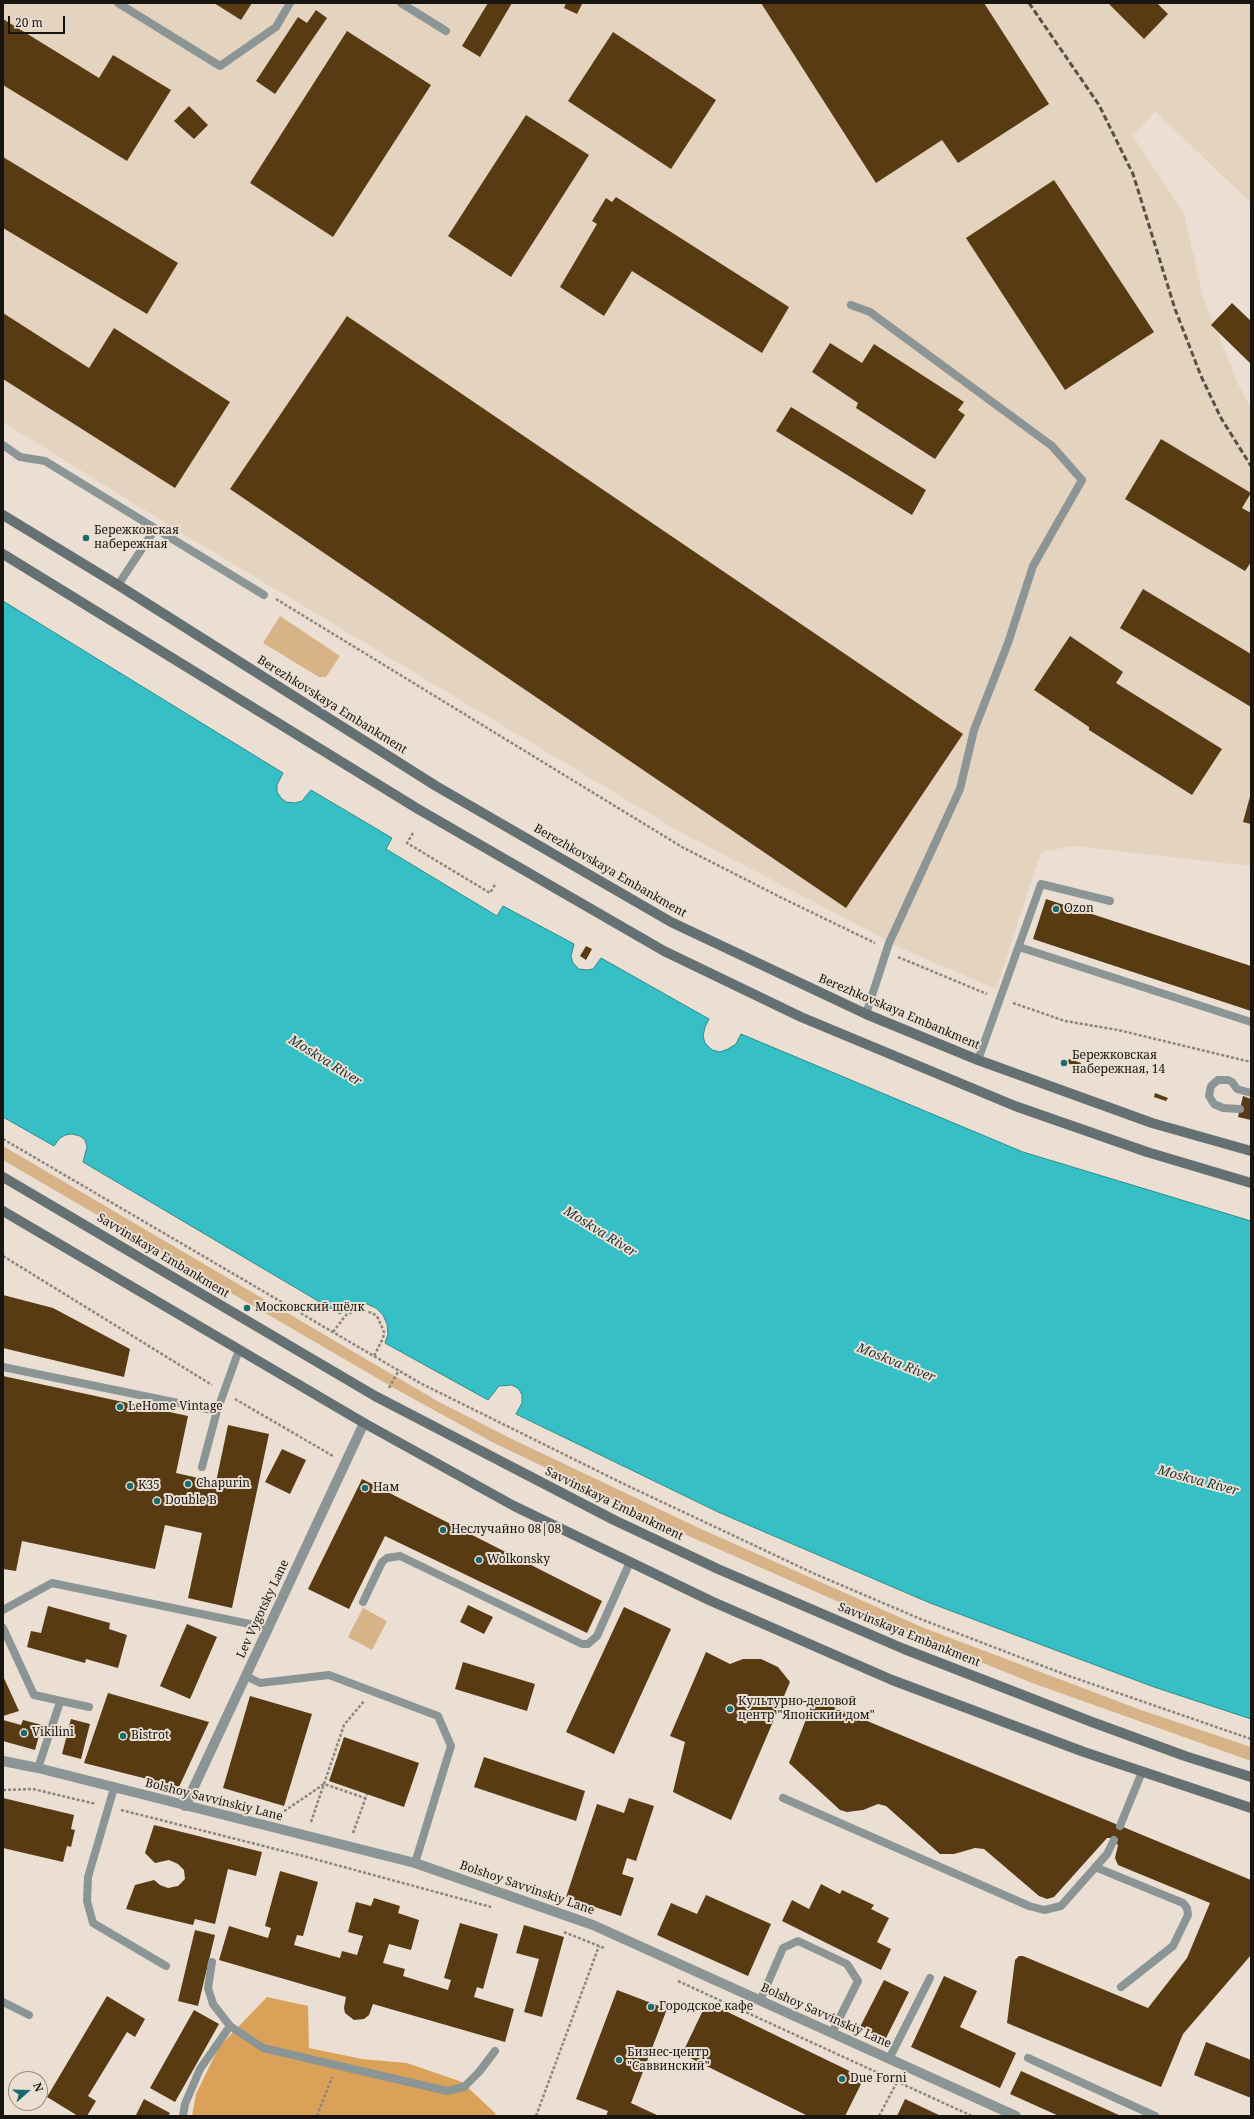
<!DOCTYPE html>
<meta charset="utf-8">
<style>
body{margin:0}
#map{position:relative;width:1254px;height:2119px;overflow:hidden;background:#eadfd2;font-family:"Noto Serif",serif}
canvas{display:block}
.frame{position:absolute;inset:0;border:4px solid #181410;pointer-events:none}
.north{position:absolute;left:8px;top:2071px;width:40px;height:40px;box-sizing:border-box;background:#eadfd2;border:1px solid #968e84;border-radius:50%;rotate:70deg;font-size:11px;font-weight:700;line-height:16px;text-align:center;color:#181410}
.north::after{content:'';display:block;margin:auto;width:14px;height:18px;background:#1d6a6e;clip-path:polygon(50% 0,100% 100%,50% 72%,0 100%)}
.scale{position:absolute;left:8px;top:16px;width:57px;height:18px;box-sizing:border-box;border:2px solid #181410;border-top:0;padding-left:5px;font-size:12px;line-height:14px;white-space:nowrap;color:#181410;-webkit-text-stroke:3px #eadfd2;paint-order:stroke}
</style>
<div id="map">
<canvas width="1254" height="2119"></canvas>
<div class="frame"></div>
<div class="north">N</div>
<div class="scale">20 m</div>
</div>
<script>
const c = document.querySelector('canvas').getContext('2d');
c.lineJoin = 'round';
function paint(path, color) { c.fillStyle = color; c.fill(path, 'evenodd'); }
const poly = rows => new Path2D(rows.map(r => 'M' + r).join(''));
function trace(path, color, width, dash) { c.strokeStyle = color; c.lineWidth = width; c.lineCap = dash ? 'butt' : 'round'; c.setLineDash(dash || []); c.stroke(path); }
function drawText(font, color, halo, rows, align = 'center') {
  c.font = font + ' "Noto Serif",serif'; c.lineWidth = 4; c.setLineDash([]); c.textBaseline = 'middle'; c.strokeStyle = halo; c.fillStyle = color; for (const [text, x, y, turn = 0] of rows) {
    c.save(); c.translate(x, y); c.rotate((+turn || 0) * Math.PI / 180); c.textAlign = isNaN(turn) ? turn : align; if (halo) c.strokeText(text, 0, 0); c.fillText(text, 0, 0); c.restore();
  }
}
const built = poly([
 [3,3,1251,3,1251,203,1155,111,1133,136,1184,214,1203,297,1238,384,1251,408,1251,866,1073,846,1041,852,996,989,886,942,885,939,682,833,175,529,3,422]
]);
const green = poly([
 [280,616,340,656,326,677,319,677,263,643],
 [3,1146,439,1402,514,1440,701,1529,924,1628,1141,1710,1251,1747,1251,1761,1035,1684,921,1638,691,1537,492,1442,394,1388,3,1160],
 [363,1608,387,1621,372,1650,348,1637]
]);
const forest = poly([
 [267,1997,308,2006,309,2048,362,2059,407,2063,462,2082,495,2113,496,2116,192,2116,196,2094,219,2047]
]);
const water = poly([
 [3,601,283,773,277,785,277,792,281,798,286,802,294,803,302,801,311,790,392,838,386,849,497,916,503,906,574,944,571,956,573,963,579,969,587,970,593,969,601,958,709,1019,705,1027,703,1036,705,1043,712,1050,720,1052,728,1049,736,1044,741,1034,1023,1152,1251,1221,1251,1719,1154,1687,930,1603,718,1512,516,1414,522,1403,522,1395,519,1389,512,1385,499,1386,488,1400,385,1343,388,1334,387,1324,383,1315,376,1308,367,1304,357,1304,348,1307,340,1314,83,1162,87,1147,85,1140,80,1136,72,1134,65,1135,59,1139,54,1146,3,1117,3,601]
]);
const building = poly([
 [214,3,252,3,241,20],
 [488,3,512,3,480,57,462,46],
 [566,3,581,3,582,4,577,14,564,8],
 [761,3,984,3,1049,104,958,163,942,140,876,183],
 [1108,3,1157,3,1168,14,1144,39],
 [316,10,327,18,275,94,256,81,298,17,307,23],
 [3,19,99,78,113,55,171,90,127,161,3,85],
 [347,31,431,85,333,237,250,183],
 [613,32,716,100,671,169,568,101],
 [189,106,208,125,194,139,174,121],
 [526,115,589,155,511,277,448,236],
 [3,157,178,263,147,314,3,228],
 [1054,180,1154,332,1065,390,966,238],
 [616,197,789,307,762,353,632,271,604,316,560,287,597,224,592,221,606,198,612,202],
 [1232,303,1251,321,1251,364,1211,325],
 [3,313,89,368,114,328,230,402,175,488,3,379],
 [347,316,963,734,846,908,230,489],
 [830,343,862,363,874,344,964,402,958,410,965,415,935,459,856,408,858,403,812,372],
 [791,407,926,490,912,515,776,431],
 [1161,439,1251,493,1242,508,1251,513,1251,562,1245,571,1125,499],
 [1143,589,1251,654,1251,707,1120,628],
 [1070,636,1123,672,1116,683,1222,749,1192,795,1089,730,1089,727,1034,690],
 [1251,793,1251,824,1243,822],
 [1046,899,1251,966,1251,1011,1033,939],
 [586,946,592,949,586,960,580,956],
 [1069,1059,1081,1063,1080,1067,1067,1063],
 [1155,1093,1168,1098,1166,1101,1154,1097],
 [1243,1096,1251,1099,1251,1120,1238,1117],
 [3,1295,53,1308,130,1349,124,1377,3,1348],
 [3,1376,188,1416,176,1473,216,1482,228,1425,269,1434,232,1608,188,1598,202,1533,165,1525,155,1569,22,1541,16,1571,3,1569],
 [282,1449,306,1460,290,1494,265,1482],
 [362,1479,602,1601,587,1633,385,1536,349,1609,308,1589],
 [468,1605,493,1617,484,1634,460,1622],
 [48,1606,110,1623,109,1629,127,1635,118,1668,86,1659,85,1663,27,1647,31,1631,41,1633],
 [624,1607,671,1629,614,1754,566,1732],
 [187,1624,217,1637,190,1699,160,1686],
 [706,1652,730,1664,743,1659,761,1659,778,1667,790,1682,731,1820,673,1792,685,1742,670,1736],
 [463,1662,535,1684,527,1711,455,1689],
 [3,1676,19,1711,3,1716],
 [108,1693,209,1722,179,1787,84,1763],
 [250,1696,312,1714,284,1806,223,1788],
 [814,1699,1251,1880,1251,1955,1183,2034,1161,2087,1007,2023,1015,1960,1019,1956,1023,1956,1148,2008,1187,1958,1210,1903,1118,1865,1115,1858,1118,1845,1111,1838,1107,1838,1054,1897,1047,1899,1039,1896,984,1849,975,1848,954,1854,940,1854,886,1806,878,1804,863,1810,847,1812,840,1810,789,1763],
 [71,1719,90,1724,81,1759,62,1754],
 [3,1720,21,1725,23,1720,42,1725,35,1750,3,1741],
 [344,1737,419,1763,404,1807,329,1781],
 [484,1757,585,1791,576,1821,474,1787],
 [3,1798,74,1815,71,1829,75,1830,71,1847,67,1846,63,1862,3,1848],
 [629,1798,654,1806,636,1861,627,1858,622,1874,634,1878,621,1916,566,1897,597,1804,624,1813],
 [154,1825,262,1852,256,1876,228,1869,215,1924,195,1919,193,1925,126,1909,135,1885,154,1880,160,1885,168,1888,178,1886,185,1879,184,1870,178,1864,169,1860,155,1863,145,1853],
 [280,1871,318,1882,303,1936,297,1935,294,1945,340,1958,342,1951,357,1955,363,1936,348,1932,356,1902,371,1906,374,1898,400,1906,398,1913,419,1920,411,1950,389,1944,383,1963,405,1969,403,1976,448,1990,451,1980,444,1978,460,1923,498,1934,483,1989,477,1987,474,1997,514,2009,505,2042,373,2004,369,2015,364,2019,354,2020,345,2013,344,2008,346,1997,219,1960,229,1926,268,1938,271,1928,265,1926],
 [821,1884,840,1894,842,1890,874,1905,871,1909,889,1918,877,1942,891,1949,881,1970,782,1921,792,1900,809,1909],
 [706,1895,771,1924,748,1976,657,1935,671,1903,697,1914],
 [524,1925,564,1937,542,2017,524,2012,539,1959,516,1953],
 [195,1930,215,1935,198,2006,178,2001],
 [944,1976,977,1991,960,2027,1016,2053,1000,2088,911,2047],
 [884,1980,909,1992,885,2040,860,2027],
 [617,1990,667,2009,631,2103,659,2116,606,2116,608,2111,576,2099],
 [107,1996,145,2019,135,2037,127,2032,88,2096,96,2101,87,2116,78,2116,47,2097],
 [707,2002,864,2078,845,2116,808,2116,682,2054],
 [194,2010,219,2024,175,2102,150,2088],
 [1206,2042,1251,2060,1251,2098,1194,2075],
 [1021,2071,1121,2116,1059,2116,1010,2094],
 [144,2099,170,2113,168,2116,136,2115],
 [905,2099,941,2116,897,2116]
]);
const path = poly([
 [276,599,682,847,782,898,875,943],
 [413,833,407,843,490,893,496,883],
 [898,957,987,994],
 [1013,1003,1065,1021,1118,1030,1251,1062],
 [3,1139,420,1383,626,1485,815,1574,923,1620,1069,1676,1251,1739],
 [3,1256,212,1385],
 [333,1332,346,1315,352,1312,359,1310,373,1313,378,1318,384,1332,383,1338,374,1356],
 [389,1388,399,1370],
 [235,1399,333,1456],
 [3,1790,33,1789,96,1804],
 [121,1810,307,1857,491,1907],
 [280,1814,324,1784,365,1798],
 [311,1822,344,1725,364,1701],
 [353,1833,367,1794],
 [564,1932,604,1948],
 [678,1981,972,2116],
 [317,2116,332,2077],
 [536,2116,599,1946],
 [879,2116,897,2082]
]);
const lane = poly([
 [118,3,220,66,276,27,290,3],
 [401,3,446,31],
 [851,305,870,312,1052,446,1082,480,1033,566,1008,643,974,730,960,789,889,943,866,1014],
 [3,445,20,457,45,461,264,595],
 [118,585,155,529],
 [1019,947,1251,1022],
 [978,1060,1041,884,1110,901],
 [1240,1109,1223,1108,1214,1104,1209,1096,1211,1086,1218,1080,1228,1080,1232,1082,1237,1089,1251,1093],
 [3,1367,217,1411,239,1350],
 [202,1467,217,1411],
 [363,1602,382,1562,387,1558,400,1556,582,1644,588,1644,597,1636,630,1562],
 [3,1610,52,1583,269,1628],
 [3,1628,34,1695,89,1707],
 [246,1676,260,1683,329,1675,438,1716,451,1746,415,1863],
 [38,1768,60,1702],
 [114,1788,88,1877,87,1901,93,1923,166,1966],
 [783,1798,1029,1906,1044,1910,1061,1906,1107,1854,1114,1840],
 [1120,1826,1142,1772],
 [1095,1867,1183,1903,1187,1908,1188,1915,1173,1946,1121,1987],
 [212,1962,208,1988,213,2004,230,2026,263,2048,447,2091,464,2087,479,2072,495,2051],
 [760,2001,783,1948,798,1941,847,1964,858,1981,832,2033],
 [3,2002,29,2015],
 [1028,2058,1155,2116],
 [889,2059,930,1978],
 [183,2116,185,2104,200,2069,230,2026]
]);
const street = poly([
 [3,1761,38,1768,415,1863,593,1925,1016,2116],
 [185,1806,364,1423]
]);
const secondary = poly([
 [3,515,118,585,436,786,671,922,866,1014,978,1060,1152,1123,1251,1151],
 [3,554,418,809,664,951,801,1017,1015,1106,1147,1152,1251,1183],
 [3,1177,375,1396,614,1520,718,1569,904,1649,1092,1722,1185,1756,1251,1777],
 [3,1211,364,1423,514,1506,711,1601,892,1680,1084,1752,1251,1808]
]);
const rail = poly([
 [1029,3,1099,105,1133,174,1175,309,1201,376,1221,418,1251,466]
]);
const markers = [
 [86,538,4,"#1d6a6e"],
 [1056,909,4,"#1d6a6e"],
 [1064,1063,4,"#1d6a6e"],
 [247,1308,4,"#1d6a6e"],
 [120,1407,4,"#1d6a6e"],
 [188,1484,4,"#1d6a6e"],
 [130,1486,4,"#1d6a6e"],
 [365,1488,4,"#1d6a6e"],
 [157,1501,4,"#1d6a6e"],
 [443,1530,4,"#1d6a6e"],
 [479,1560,4,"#1d6a6e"],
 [730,1709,4,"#1d6a6e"],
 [24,1733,4,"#1d6a6e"],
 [123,1736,4,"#1d6a6e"],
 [651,2007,4,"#1d6a6e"],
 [619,2060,4,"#1d6a6e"],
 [842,2079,4,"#1d6a6e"]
];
const poiNames = [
 ["Бережковская",94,531],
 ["набережная",94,545],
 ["Ozon",1064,909],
 ["Бережковская",1072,1056],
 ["набережная, 14",1072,1070],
 ["Московский шёлк",255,1308],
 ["LeHome Vintage",128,1407],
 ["Chapurin",196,1484],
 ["K35",138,1486],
 ["Нам",373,1488],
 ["Double B",165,1501],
 ["Неслучайно 08|08",451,1530],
 ["Wolkonsky",487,1560],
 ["Культурно-деловой",738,1702],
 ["центр \"Японский дом\"",738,1716],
 ["Vikilini",32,1733],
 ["Bistrot",131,1736],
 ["Городское кафе",659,2007],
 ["Бизнес-центр",627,2053],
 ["\"Саввинский\"",627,2067],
 ["Due Forni",850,2079]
];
const streetNames = [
 ["Berezhkovskaya Embankment",332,705,32],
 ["Berezhkovskaya Embankment",610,871,30],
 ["Berezhkovskaya Embankment",899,1012,23],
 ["Savvinskaya Embankment",163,1256,31],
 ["Savvinskaya Embankment",614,1504,26],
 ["Lev Vygotsky Lane",263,1609,-65],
 ["Savvinskaya Embankment",909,1635,22],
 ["Bolshoy Savvinskiy Lane",214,1800,14],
 ["Bolshoy Savvinskiy Lane",527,1888,19],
 ["Bolshoy Savvinskiy Lane",826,2016,24]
];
const waterNames = [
 ["Moskva River",325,1061,32],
 ["Moskva River",600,1232,32],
 ["Moskva River",896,1363,22],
 ["Moskva River",1198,1481,15]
];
paint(built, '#e3d3bf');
paint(green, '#d8b387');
paint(forest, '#daa258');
paint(water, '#37bfc6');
trace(water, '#2e8c8f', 1);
paint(building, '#583b13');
trace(path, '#8e867d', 2.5, [3, 2]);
trace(lane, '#8c9595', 8);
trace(street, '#8c9595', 10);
trace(secondary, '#647071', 10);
trace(rail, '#565049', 3, [6, 3]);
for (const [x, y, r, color] of markers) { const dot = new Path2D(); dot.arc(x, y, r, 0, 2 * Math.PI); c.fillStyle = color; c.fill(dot); trace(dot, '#eadfd2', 1.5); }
drawText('12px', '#181410', '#eadfd2', poiNames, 'left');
drawText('12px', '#181410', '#eadfd2', streetNames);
drawText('italic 13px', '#203638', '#eadfd2', waterNames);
</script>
